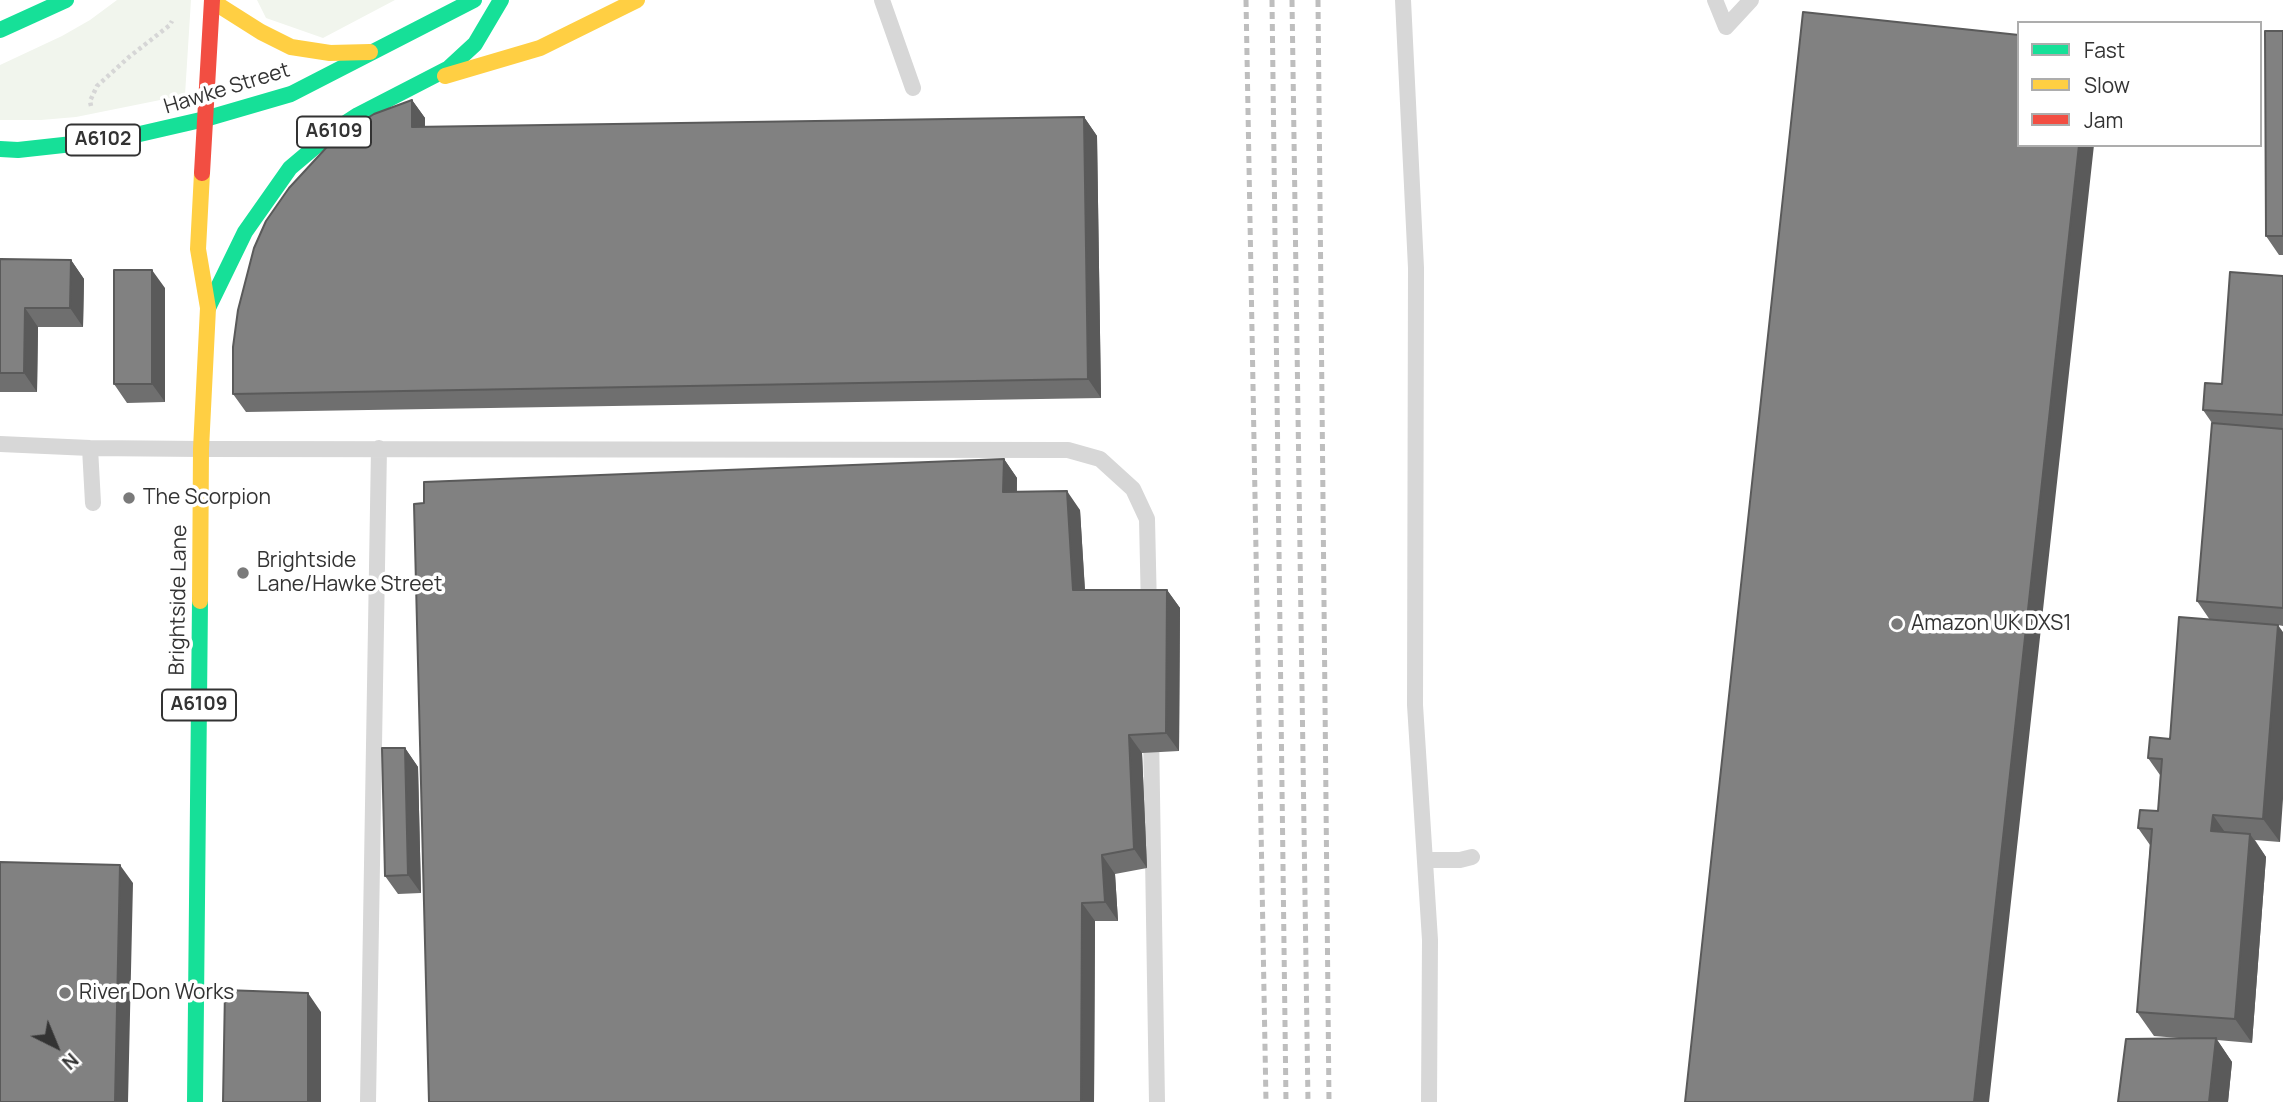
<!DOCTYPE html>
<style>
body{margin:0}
#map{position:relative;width:2283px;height:1102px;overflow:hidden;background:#fff;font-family:Manrope,sans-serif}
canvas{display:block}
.legend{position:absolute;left:2017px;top:21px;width:245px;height:126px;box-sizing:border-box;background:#fff;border:2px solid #adadad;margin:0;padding:9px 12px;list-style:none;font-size:21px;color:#333}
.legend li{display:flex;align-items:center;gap:14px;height:35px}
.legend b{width:35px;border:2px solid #adadad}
.north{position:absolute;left:21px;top:1011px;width:70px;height:70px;-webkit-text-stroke:5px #fff;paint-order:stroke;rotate:137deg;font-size:19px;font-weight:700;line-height:28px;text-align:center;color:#333}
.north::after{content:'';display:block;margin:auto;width:24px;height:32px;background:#333;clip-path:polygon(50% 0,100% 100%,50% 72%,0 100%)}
</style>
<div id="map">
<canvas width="2283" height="1102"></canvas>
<ul class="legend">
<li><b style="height:9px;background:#16e098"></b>Fast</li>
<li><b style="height:9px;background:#ffcf43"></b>Slow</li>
<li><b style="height:9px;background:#f24e42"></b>Jam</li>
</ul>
<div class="north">N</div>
</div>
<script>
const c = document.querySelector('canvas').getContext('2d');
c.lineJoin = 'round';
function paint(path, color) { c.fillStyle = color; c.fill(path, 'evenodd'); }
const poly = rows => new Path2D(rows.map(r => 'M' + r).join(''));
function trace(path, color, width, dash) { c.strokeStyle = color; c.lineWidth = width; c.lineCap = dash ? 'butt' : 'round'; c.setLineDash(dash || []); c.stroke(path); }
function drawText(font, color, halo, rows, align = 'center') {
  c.font = font + ' Manrope,sans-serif'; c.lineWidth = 7; c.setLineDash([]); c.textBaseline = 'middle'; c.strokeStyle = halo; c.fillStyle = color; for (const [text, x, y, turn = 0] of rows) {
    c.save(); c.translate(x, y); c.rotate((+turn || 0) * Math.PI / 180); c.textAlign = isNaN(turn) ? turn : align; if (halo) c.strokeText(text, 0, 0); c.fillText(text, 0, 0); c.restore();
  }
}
const green = poly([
 [117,0,191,0,185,95,76,117,41,120,0,120,0,65,62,36,90,20],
 [257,0,395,0,323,38,266,18]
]);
const path = poly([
 [91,106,90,101,97,86,129,57,170,25,172,21]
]);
const lane = poly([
 [882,0,913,88],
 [1403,0,1416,268,1415,705,1430,940,1429,1102],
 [1715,0,1726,27,1751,0],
 [0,444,90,448,201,449,1068,450,1100,459,1133,489,1147,519,1149,610],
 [90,448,93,503],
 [1151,734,1157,1102],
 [1425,860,1460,860,1472,857],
 [368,1102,379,448]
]);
const fast = poly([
 [0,30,66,0],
 [0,149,18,150,118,139,205,119,291,94,474,0],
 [208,308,245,232,290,168,335,130,358,115,449,68,475,44,501,0],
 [195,1102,200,601]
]);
const slow = poly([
 [212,1,261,32,291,47,330,53,370,52],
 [445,76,540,48,637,0],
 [200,601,201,449,208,308,198,249,202,173]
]);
const jam = poly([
 [202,173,212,0]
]);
const rail = poly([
 [1246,0,1266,1102],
 [1272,0,1286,1102],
 [1292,0,1308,1102],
 [1318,0,1329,1102]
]);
const wall = poly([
 [2283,31,2283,255,2279,255,2266,236],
 [412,100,425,118,425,127,1084,117,1097,136,1101,398,246,412,233,394],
 [0,259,71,260,84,279,83,327,38,327,37,392,0,392],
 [2283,276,2283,626,2278,625,2280,842,2255,840,2266,857,2252,1043,2217,1040,2232,1062,2228,1102,2118,1102,2191,1039,2154,1036,2137,1012,2150,845,2138,828,2158,811,2160,775,2148,758,2170,739,2210,620,2197,601,2212,423,2203,410,2222,384],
 [165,288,165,402,127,403,114,384],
 [1004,459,1017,478,1017,492,1080,510,1085,590,1167,590,1180,608,1179,751,1142,753,1147,868,1115,874,1118,921,1095,921,1094,1102],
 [405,748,418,767,421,893,398,894,385,876]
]);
const shadedWall = poly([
 [412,100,425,118,425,145,412,127],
 [1084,117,1097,136,1101,398,1088,379],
 [2079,145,2094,145,1989,1102,1974,1102],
 [71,260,84,279,83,327,70,308],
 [152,270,165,288,165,402,152,384],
 [25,308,38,327,37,392,24,373],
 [1004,459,1017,478,1016,511,1003,492],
 [1067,491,1080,510,1086,609,1073,590],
 [1167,590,1180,608,1179,751,1166,733],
 [2278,625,2283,632,2283,799,2280,842,2263,819],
 [1129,735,1142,753,1147,868,1134,849],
 [405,748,418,767,421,893,408,875],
 [2213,815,2229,838,2211,831],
 [2250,834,2266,857,2252,1043,2235,1019],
 [1102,855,1115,874,1118,921,1105,902],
 [120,865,133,883,128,1102,115,1102],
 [1082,903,1095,921,1094,1102,1081,1102],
 [308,993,321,1012,321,1102,308,1102],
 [2216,1038,2232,1062,2228,1102,2209,1102]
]);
const building = poly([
 [1803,12,2019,35,2019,145,2079,145,1974,1102,1685,1102,1803,12],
 [2265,31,2283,31,2283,236,2266,236,2265,31],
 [412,100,412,127,1084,117,1088,379,233,394,233,347,238,310,254,248,266,221,289,188,326,148,351,128,374,114,412,100],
 [0,259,71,260,70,308,25,308,24,373,0,373,0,259],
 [114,270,152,270,152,384,114,384,114,270],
 [2230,272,2283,276,2283,415,2203,410,2205,383,2222,384,2230,272],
 [2212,423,2283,429,2283,608,2197,601,2212,423],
 [1004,459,1003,492,1067,491,1073,590,1167,590,1166,733,1129,735,1134,849,1102,855,1105,902,1082,903,1081,1102,429,1102,414,504,424,503,424,482,1004,459],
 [2179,617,2278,625,2263,819,2213,815,2211,831,2250,834,2235,1019,2137,1012,2152,829,2138,828,2140,810,2158,811,2162,759,2148,758,2150,737,2170,739,2179,617],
 [382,748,405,748,408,875,385,876,382,748],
 [0,862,120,865,115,1102,0,1102,0,862],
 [225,990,308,993,308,1102,223,1102,225,990],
 [2216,1038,2209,1102,2118,1102,2126,1039,2216,1038]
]);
const markers = [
 [129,498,7,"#7a7a7a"],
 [243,573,7,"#7a7a7a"],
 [1897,624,7,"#7a7a7a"],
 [65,993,7,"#7a7a7a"]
];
const shields = [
 [334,132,74],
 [103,140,74],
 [199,705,74]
];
const shieldNames = [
 ["A6109",334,132],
 ["A6102",103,140],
 ["A6109",199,705]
];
const streetNames = [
 ["Hawke Street",227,89,-17],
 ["Brightside Lane",179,600,-89]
];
const poiNames = [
 ["The Scorpion",143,498],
 ["Brightside",257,561],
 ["Lane/Hawke Street",257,585],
 ["Amazon UK DXS1",1911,624],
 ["River Don Works",79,993]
];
paint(green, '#f1f5ed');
trace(path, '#d6d6d6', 4.5, [3.5, 3.5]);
trace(lane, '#d7d7d7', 16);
trace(fast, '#16e098', 16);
trace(slow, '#ffcf43', 16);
trace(jam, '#f24e42', 16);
trace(rail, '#bebebe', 5, [7, 5]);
paint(wall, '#6f6f6f');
paint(shadedWall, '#5a5a5a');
paint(building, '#818181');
trace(building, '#5a5a5a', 2);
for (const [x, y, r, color] of markers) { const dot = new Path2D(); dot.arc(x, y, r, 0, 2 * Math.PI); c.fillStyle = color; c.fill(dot); trace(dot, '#fff', 2.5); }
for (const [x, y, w] of shields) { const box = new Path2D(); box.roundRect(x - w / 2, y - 15.5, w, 31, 5); c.fillStyle = '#fff'; c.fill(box); trace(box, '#333', 2); }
drawText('bold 19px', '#333', null, shieldNames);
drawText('21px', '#333', '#fff', streetNames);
drawText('21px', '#333', '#fff', poiNames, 'left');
</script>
